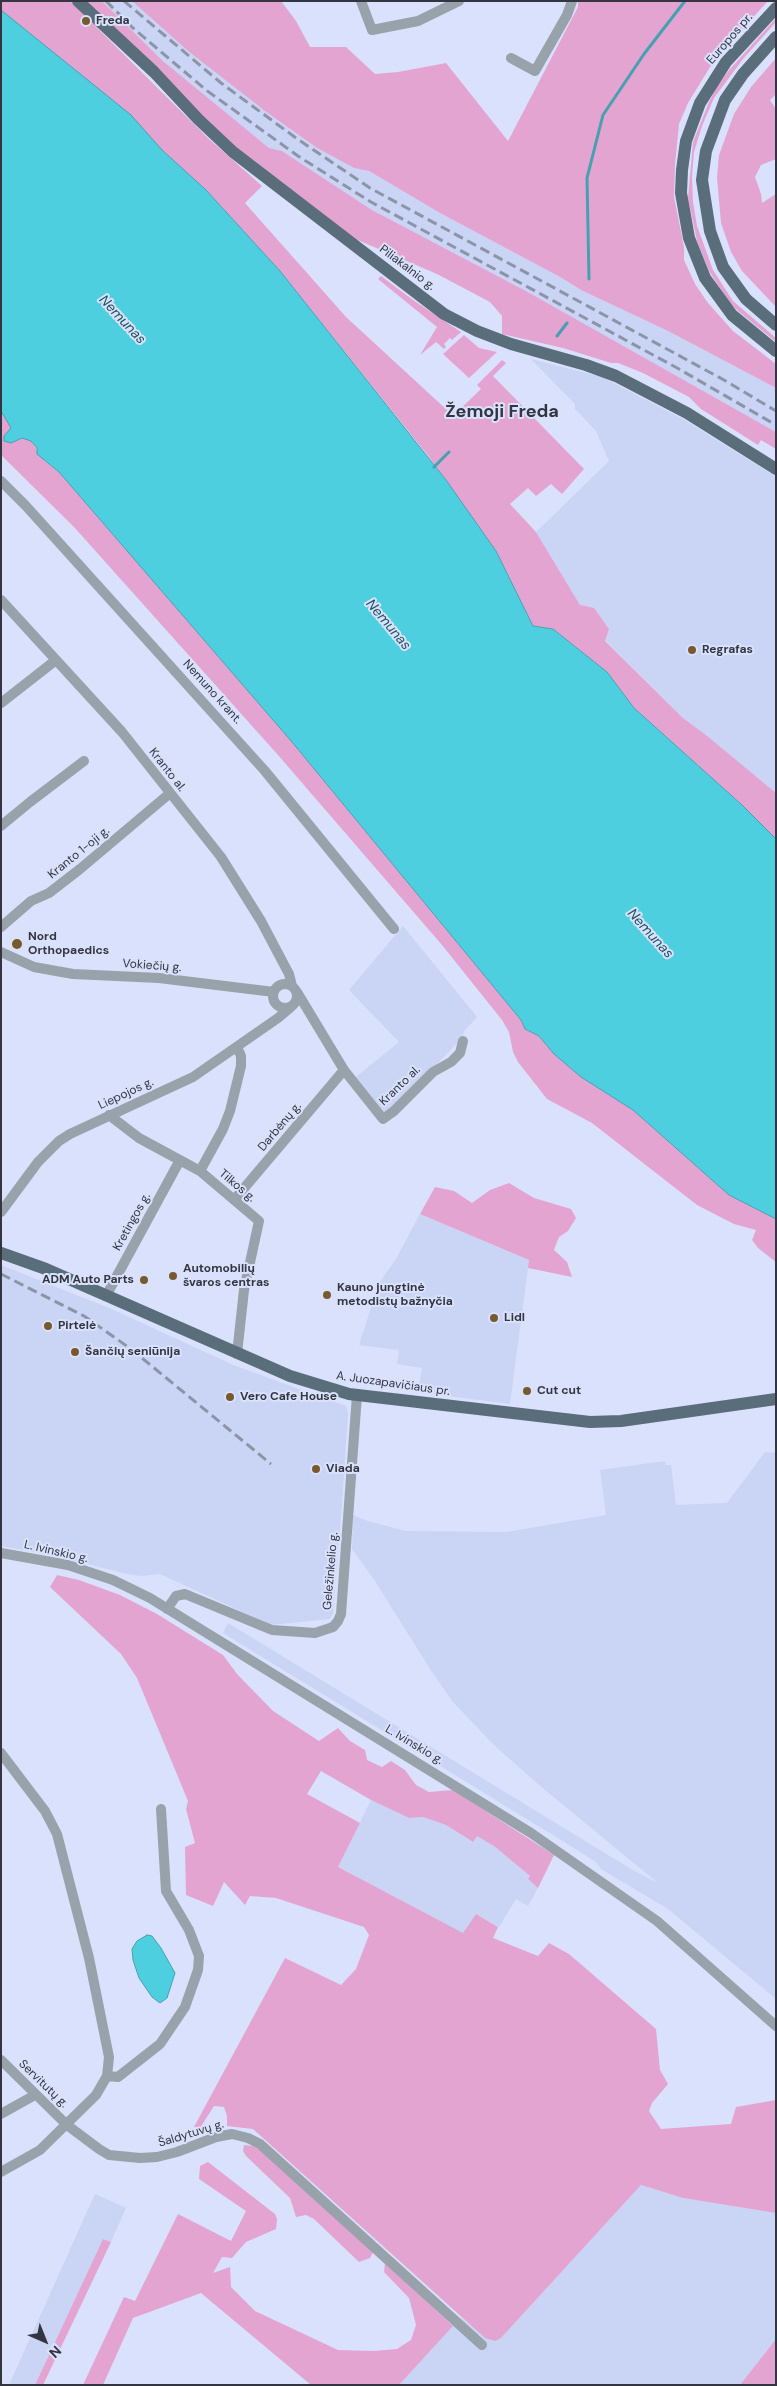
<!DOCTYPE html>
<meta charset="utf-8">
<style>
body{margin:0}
#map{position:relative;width:777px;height:2386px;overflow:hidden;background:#d9e1fc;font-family:"DM Sans",sans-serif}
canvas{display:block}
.frame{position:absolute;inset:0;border:2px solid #333640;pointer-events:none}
.north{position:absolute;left:20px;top:2316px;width:50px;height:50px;-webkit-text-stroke:4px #d9e1fc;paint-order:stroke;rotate:136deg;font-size:14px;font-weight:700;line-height:20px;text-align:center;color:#333640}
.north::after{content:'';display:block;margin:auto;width:18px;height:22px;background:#333640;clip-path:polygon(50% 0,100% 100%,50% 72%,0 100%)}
</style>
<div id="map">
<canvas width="777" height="2386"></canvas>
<div class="frame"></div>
<div class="north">N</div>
</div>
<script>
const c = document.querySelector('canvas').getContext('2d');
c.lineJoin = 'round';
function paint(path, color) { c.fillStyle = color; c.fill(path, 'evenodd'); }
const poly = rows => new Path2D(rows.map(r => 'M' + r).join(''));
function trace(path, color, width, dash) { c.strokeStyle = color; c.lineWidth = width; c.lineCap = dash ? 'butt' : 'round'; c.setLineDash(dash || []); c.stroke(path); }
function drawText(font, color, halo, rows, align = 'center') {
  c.font = font + ' "DM Sans",sans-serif'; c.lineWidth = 4; c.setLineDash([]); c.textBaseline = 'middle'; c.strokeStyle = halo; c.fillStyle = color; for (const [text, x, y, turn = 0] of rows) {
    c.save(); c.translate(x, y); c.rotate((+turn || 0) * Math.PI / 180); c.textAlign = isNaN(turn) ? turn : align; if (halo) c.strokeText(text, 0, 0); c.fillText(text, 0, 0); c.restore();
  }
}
const built = poly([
 [102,1,132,1,188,51,265,111,317,148,354,168,369,171,440,213,562,278,581,290,668,331,776,388,776,432,526,291,372,210,282,151,269,148,163,61],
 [531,359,602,377,683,419,776,477,776,793,706,735,683,718,605,640,609,629,580,605,536,532,609,461,596,431,575,409,575,404],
 [403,926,477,1017,465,1030,460,1040,393,1110,384,1113,356,1077,399,1042,349,990],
 [420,1214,529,1260,510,1404,418,1392,422,1368,397,1364,399,1350,359,1345,379,1283,396,1259],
 [1,1265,114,1310,233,1365,346,1406,348,1413,342,1503,333,1613,330,1619,271,1625,160,1574,141,1576,127,1574,56,1556,1,1546],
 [765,1452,776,1453,776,1999,668,1909,601,1869,596,1862,561,1840,223,1633,228,1623,636,1872,658,1883,539,1785,494,1745,453,1702,432,1672,373,1578,352,1549,353,1515,368,1521,405,1531,507,1532,606,1515,600,1470,665,1461,666,1465,671,1465,676,1505,727,1503],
 [371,1800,409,1818,423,1817,446,1825,472,1842,477,1835,494,1846,530,1876,528,1879,538,1888,528,1906,516,1899,499,1927,476,1914,463,1934,338,1867],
 [641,2185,683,2198,776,2213,776,2339,740,2385,399,2385,461,2317,485,2338,501,2338],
 [95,2194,126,2208,111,2242,103,2239,35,2385,9,2385]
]);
const green = poly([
 [1,1,70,1,209,139,262,186,245,203,346,317,447,410,451,408,456,413,481,389,477,385,502,360,506,363,493,376,584,469,562,494,551,484,536,496,528,488,510,504,536,532,580,605,594,608,609,629,605,641,683,718,706,735,776,793,776,839,742,805,634,708,607,672,553,629,533,626,496,551,429,457,280,271,206,190,1,10],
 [85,1,102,1,163,61,269,148,282,151,372,210,526,291,776,432,776,449,761,440,758,445,701,409,689,397,643,373,618,363,611,363,563,348,502,334,502,316,490,302,437,274,346,235,236,151],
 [132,1,281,1,296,21,310,47,346,47,375,74,398,72,446,63,508,141,578,7,578,1,768,1,715,59,688,103,679,124,675,165,674,197,684,247,684,260,695,284,708,303,733,331,776,364,776,388,668,331,581,290,562,278,440,213,369,171,354,168,317,148,265,111,188,51],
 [776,18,776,22,743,59,714,98,702,126,694,152,692,177,693,202,697,226,713,270,733,301,776,338,776,342,738,311,728,301,709,271,697,241,688,198,693,142,709,102,717,86,730,69],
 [776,58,776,94,770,100,776,109,776,159,761,165,755,177,761,194,762,203,776,194,776,307,742,271,731,252,721,223,717,178,719,155,734,114,751,87],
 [381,276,413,300,461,332,452,340,450,338,444,344,446,347,444,349,436,342,420,355,437,327,378,279],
 [464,335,479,348,497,352,469,378,443,354],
 [1,411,11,428,5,438,11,443,22,438,31,441,44,460,59,472,292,742,521,1020,525,1029,539,1036,554,1054,581,1077,633,1110,729,1195,776,1219,776,1262,758,1248,752,1240,756,1230,734,1224,697,1205,592,1123,547,1099,518,1062,513,1052,509,1032,502,1020,442,945,278,755,74,527,1,455],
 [509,1183,534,1198,571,1209,576,1218,568,1231,559,1237,554,1250,567,1262,572,1277,528,1268,529,1260,420,1214,435,1187,454,1191,472,1203,490,1190],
 [57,1575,79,1580,120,1595,157,1614,223,1655,237,1674,273,1711,319,1741,338,1728,350,1741,365,1750,367,1760,382,1767,391,1761,405,1770,416,1785,429,1792,453,1790,554,1855,538,1888,528,1879,530,1876,494,1846,477,1836,473,1842,446,1825,423,1817,409,1818,371,1800,321,1771,307,1794,360,1823,338,1867,463,1933,476,1914,498,1927,493,1938,538,1956,549,1943,569,1954,656,2029,660,2070,668,2084,652,2103,649,2111,661,2129,731,2124,736,2107,776,2100,776,2213,683,2198,641,2185,501,2338,495,2341,485,2338,253,2129,227,2126,227,2116,224,2107,214,2106,200,2128,194,2127,285,1958,341,1985,356,1969,369,1935,364,1927,276,1898,250,1896,245,1905,224,1882,213,1906,186,1895,185,1847,195,1843,186,1809,188,1801,137,1678,121,1654,50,1587],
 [244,2145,253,2146,265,2153,373,2252,370,2258,359,2262,314,2219,306,2215,296,2217,290,2198,246,2156,243,2151],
 [208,2162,275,2214,277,2219,276,2229,246,2242,232,2258,222,2257,213,2273,230,2267,231,2287,255,2311,338,2350,374,2351,397,2349,411,2340,416,2325,409,2298,384,2272,385,2263,453,2326,399,2385,311,2385,201,2293,133,2318,103,2385,83,2385,124,2297,135,2301,178,2214,231,2241,246,2211,199,2179,200,2166],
 [103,2239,111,2242,43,2385,35,2385],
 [776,2339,776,2385,740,2385]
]);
const water = poly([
 [1,10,131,115,162,150,206,190,280,271,446,480,496,551,533,626,553,629,607,672,634,708,742,805,776,839,776,1219,729,1195,633,1110,581,1077,554,1054,539,1036,525,1029,521,1020,292,742,59,472,37,454,37,448,31,441,22,438,11,443,4,441,4,436,11,428,1,411,1,10],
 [147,1935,152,1936,161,1948,175,1973,167,1998,160,2003,152,1997,139,1978,133,1960,132,1949,137,1941,147,1935]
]);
const stream = poly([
 [589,279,587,178,603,115,644,54,685,1],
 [557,336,567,323],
 [434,467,449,452]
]);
const minor = poly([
 [361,1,372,30,418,21,459,1],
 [511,58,535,71,567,15,572,1],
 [1,481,26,506,265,771,394,929],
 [1,600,122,732,221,857,261,921,289,974,292,986],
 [1,703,56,660],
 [1,826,30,802,84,761],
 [1,927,31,901,49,893,80,869,169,794],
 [1,952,34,967,73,974,159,978,274,992],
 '273 996a12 12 0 1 1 24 0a12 12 0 1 1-24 0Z',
 [297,992,344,1070,383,1119,394,1111,433,1072,451,1062,460,1053,463,1041],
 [109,1115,139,1138,200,1171,259,1221,244,1290,237,1354],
 [200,1171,223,1129,230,1111,241,1066,241,1056,237,1047],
 [234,1200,344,1070],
 [1,1212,38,1162,59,1141,70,1134,193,1077,278,1018,291,1007],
 [106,1296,180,1160],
 [1,1553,68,1565,113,1580,150,1598,531,1833,657,1921,776,2026],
 [167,1609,176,1596,185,1594,272,1630,315,1633,333,1627,338,1621,341,1614,357,1395],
 [1,1753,45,1811,57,1834,89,1958,109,2057,107,2076,96,2095,40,2150,1,2172],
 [1,2060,67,2125,99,2149,109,2155,140,2158,157,2157,177,2152,216,2137,232,2134,248,2138,260,2144,482,2345],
 [107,2076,118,2077,160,2044,185,2007,198,1970,199,1956,189,1930,166,1891,161,1809],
 [1,2114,35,2095]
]);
const major = poly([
 [78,1,154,72,198,119,233,152,444,314,477,331,511,344,586,365,616,376,687,413,776,469],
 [776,8,726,62,700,103,686,141,682,170,681,193,689,238,705,278,732,315,776,351],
 [776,37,743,74,725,100,706,151,702,180,710,231,723,267,746,299,776,325],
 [1,1253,46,1269,290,1376,349,1394,590,1422,621,1421,776,1399]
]);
const rail = poly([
 [106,1,133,28,206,90,298,156,371,202,679,369,776,425],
 [124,1,221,83,296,138,370,188,724,380,776,411],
 [1,1274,84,1316,131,1349,271,1464]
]);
const markers = [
 [86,21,5,"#77592d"],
 [692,650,5,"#77592d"],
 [17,944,6,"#77592d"],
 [173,1276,5,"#77592d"],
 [144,1280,5,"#77592d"],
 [327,1295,5,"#77592d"],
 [494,1318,5,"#77592d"],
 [48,1326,5,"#77592d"],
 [75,1352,5,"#77592d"],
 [527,1391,5,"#77592d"],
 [230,1397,5,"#77592d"],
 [316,1469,5,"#77592d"]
];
const poiNames = [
 ["Freda",96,21],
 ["Regrafas",702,650],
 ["Nord",28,937],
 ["Orthopaedics",28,951],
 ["Automobilių",183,1269],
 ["švaros centras",183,1283],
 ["ADM Auto Parts",134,1280,"right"],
 ["Kauno jungtinė",337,1288],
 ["metodistų bažnyčia",337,1302],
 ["Lidl",504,1318],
 ["Pirtelė",58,1326],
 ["Šančių seniūnija",85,1352],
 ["Cut cut",537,1391],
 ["Vero Cafe House",240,1397],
 ["Viada",326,1469]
];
const streetNames = [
 ["Europos pr.",730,39,-49],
 ["Piliakalnio g.",407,268,37],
 ["Nemuno krant.",212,692,48],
 ["Kranto al.",167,770,52],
 ["Kranto 1-oji g.",79,853,-39],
 ["Vokiečių g.",152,966,4],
 ["Kranto al.",400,1086,-44],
 ["Liepojos g.",126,1094,-25],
 ["Darbėnų g.",280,1127,-50],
 ["Tilkos g.",237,1186,40],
 ["Kretingos g.",132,1222,-61],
 ["A. Juozapavičiaus pr.",393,1384,8],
 ["L. Ivinskio g.",56,1552,13],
 ["Geležinkelio g.",331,1571,-85],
 ["L. Ivinskio g.",414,1745,31],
 ["Servitutų g.",43,2084,44],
 ["Šaldytuvų g.",191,2134,-17]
];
const waterNames = [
 ["Nemunas",122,320,47],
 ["Nemunas",388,625,50],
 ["Nemunas",650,934,48]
];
const districtNames = [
 ["Žemoji Freda",502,412]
];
paint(built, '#cad4f4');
paint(green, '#e4a4d2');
paint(water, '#4dcfe0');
trace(water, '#45a1b0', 1);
trace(stream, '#45a1b0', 3);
trace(minor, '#97a2aa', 10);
trace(major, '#5a6d7a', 12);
trace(rail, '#8e94a7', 3, [10, 5]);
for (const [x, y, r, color] of markers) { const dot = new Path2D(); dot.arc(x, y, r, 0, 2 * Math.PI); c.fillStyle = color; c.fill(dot); trace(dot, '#d9e1fc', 2); }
drawText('bold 12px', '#333640', '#d9e1fc', poiNames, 'left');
drawText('12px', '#333640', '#d9e1fc', streetNames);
drawText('italic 14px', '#1f555c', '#d9e1fc', waterNames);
drawText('bold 18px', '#333640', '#d9e1fc', districtNames);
</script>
